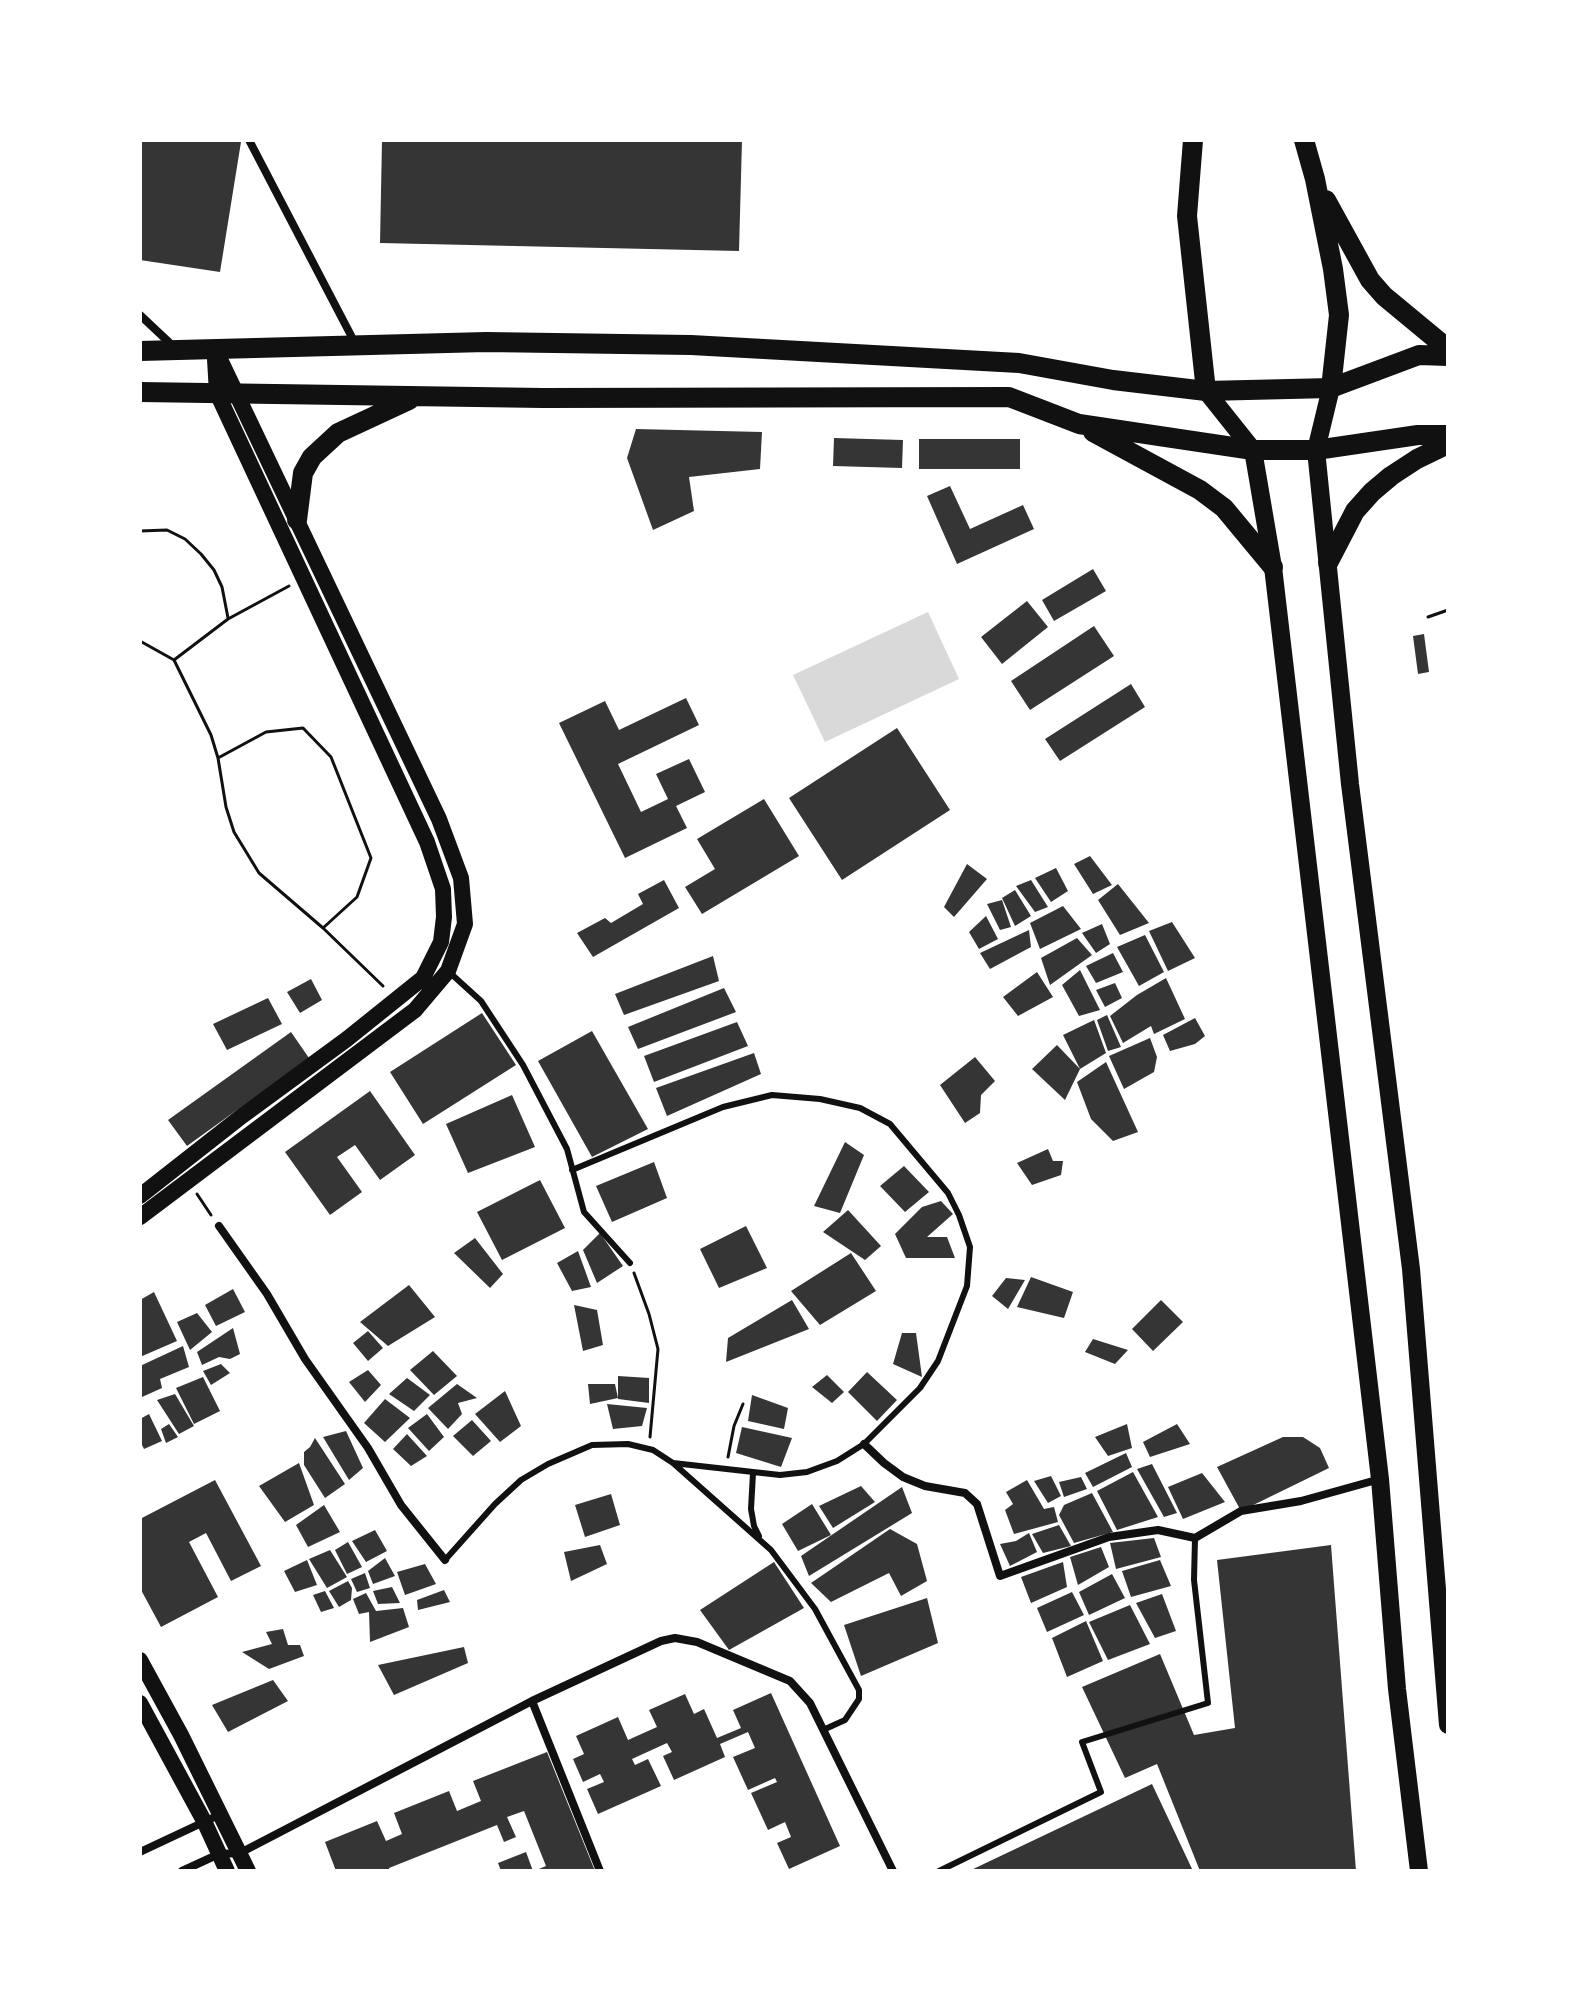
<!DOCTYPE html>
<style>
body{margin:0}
#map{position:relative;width:1588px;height:2011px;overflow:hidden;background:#fff;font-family:"Roboto Condensed",sans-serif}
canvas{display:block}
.frame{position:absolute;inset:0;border:142px solid #fff;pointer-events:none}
</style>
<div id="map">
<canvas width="1588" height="2011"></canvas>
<div class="frame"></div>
</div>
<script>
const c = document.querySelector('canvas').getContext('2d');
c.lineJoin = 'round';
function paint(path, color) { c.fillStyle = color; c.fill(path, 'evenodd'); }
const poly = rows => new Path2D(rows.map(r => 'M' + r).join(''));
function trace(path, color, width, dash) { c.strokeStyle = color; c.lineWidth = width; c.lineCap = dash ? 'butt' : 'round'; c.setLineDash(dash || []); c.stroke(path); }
const water = poly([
 [928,612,959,679,825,742,793,675]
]);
const building = poly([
 [140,140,225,140,241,142,220,272,140,260],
 [382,140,742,140,739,251,380,243],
 [636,429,762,432,760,469,689,477,694,511,653,530,627,458],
 [834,438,903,440,902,468,833,466],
 [919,439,1020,439,1020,469,919,469],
 [950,486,970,529,1023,505,1034,529,957,564,927,496],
 [1093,569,1106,591,1054,621,1042,600],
 [1027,601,1048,627,1002,664,981,637],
 [1094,626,1114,656,1030,710,1011,681],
 [1424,634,1429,672,1418,674,1413,636],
 [1131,684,1145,707,1060,761,1045,739],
 [686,698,699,725,618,764,641,812,668,799,656,774,689,759,705,792,676,806,687,828,625,858,559,723,605,701,619,730],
 [897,728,950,810,842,880,789,798],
 [764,799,799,856,702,914,685,887,715,869,697,839],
 [1090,856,1112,885,1093,894,1074,864],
 [967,864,987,879,954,917,944,907],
 [1056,868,1068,891,1051,902,1035,878],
 [664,880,679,908,593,957,577,933,605,918,611,923,643,904,638,894],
 [1031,880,1048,907,1035,912,1016,886],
 [1118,884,1149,923,1120,935,1098,900],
 [1015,890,1031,916,1015,926,1002,898],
 [1002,900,1011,927,1000,930,987,904],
 [1063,906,1081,929,1040,949,1030,923],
 [986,916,998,939,979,949,969,932],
 [1172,922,1195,958,1168,971,1149,931],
 [1102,924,1110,944,1096,953,1082,933],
 [1029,930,1031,947,990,969,980,953],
 [1145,935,1164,972,1139,986,1117,947],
 [1077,938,1092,955,1050,985,1041,958],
 [1113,953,1123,972,1096,983,1086,966],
 [713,956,719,981,624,1015,615,994],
 [1080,970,1100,1010,1079,1016,1062,985],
 [1037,972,1053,997,1018,1016,1003,997],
 [1166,978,1185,1019,1154,1034,1151,1026,1123,1043,1110,1016,1137,995],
 [311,979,322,1000,300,1013,287,992],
 [1115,983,1122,998,1105,1007,1096,990],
 [724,988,736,1012,638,1049,628,1027],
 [268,998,282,1024,227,1050,213,1024],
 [482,1013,516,1065,423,1124,390,1072],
 [1107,1015,1121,1047,1108,1051,1097,1020],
 [1195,1018,1205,1036,1195,1044,1170,1051,1163,1035],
 [1094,1020,1106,1053,1080,1069,1063,1035],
 [737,1022,748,1046,654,1082,644,1056],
 [592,1031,648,1129,592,1157,538,1061],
 [291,1032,309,1058,187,1146,168,1120],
 [1150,1038,1157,1057,1154,1072,1124,1089,1109,1056],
 [1057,1045,1080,1069,1065,1100,1032,1069],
 [754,1053,761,1074,667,1116,656,1088],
 [975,1057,995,1081,981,1095,980,1113,965,1123,940,1085],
 [1106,1062,1138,1132,1113,1141,1091,1119,1077,1082],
 [370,1091,415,1155,380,1180,355,1145,337,1157,362,1192,330,1215,285,1152],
 [512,1095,535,1147,468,1173,446,1124],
 [845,1142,864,1155,840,1213,814,1206],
 [1048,1149,1053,1161,1063,1161,1061,1175,1032,1185,1017,1163],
 [654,1162,667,1198,612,1222,596,1186],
 [904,1166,929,1192,905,1212,880,1186],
 [540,1180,565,1228,502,1260,477,1212],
 [941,1201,953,1214,927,1237,947,1237,955,1258,906,1258,895,1234,922,1207],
 [848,1210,881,1246,865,1260,823,1232],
 [746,1226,767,1268,719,1288,700,1249],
 [600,1233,623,1266,597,1283,583,1250],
 [475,1238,503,1274,490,1288,454,1253],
 [578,1251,591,1287,572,1291,557,1263],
 [851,1253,876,1291,820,1325,791,1291],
 [1031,1277,1073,1292,1064,1318,1017,1307],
 [1006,1278,1025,1280,1008,1309,992,1296],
 [409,1285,435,1317,388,1346,360,1322],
 [233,1289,245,1312,216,1326,205,1305],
 [154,1292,177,1341,140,1357,140,1300],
 [792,1300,809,1329,726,1362,728,1338],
 [1161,1300,1183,1322,1153,1351,1132,1329],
 [574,1305,597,1310,603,1345,583,1351],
 [197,1313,212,1332,190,1350,177,1322],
 [233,1328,240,1354,230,1359,219,1357,202,1365,197,1352],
 [368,1331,383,1348,368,1361,353,1343],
 [902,1333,916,1333,922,1377,893,1364],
 [1093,1339,1128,1350,1115,1364,1085,1352],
 [183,1346,189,1367,160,1379,162,1388,142,1397,140,1366],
 [433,1351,457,1376,434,1395,410,1370],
 [221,1364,230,1373,211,1385,203,1371],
 [368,1370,381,1385,365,1402,349,1382],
 [867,1372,897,1400,877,1421,848,1392],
 [827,1375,844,1392,832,1403,812,1387],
 [618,1376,649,1378,649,1403,618,1399],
 [203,1377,220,1411,194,1424,176,1388],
 [407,1378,430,1395,414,1411,389,1394],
 [457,1384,477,1398,458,1403,462,1414,448,1429,428,1408],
 [588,1384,615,1384,618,1398,590,1404],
 [505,1391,521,1426,500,1442,475,1414],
 [175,1394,194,1426,179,1434,157,1400],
 [752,1395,788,1408,784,1429,748,1421],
 [385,1399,410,1418,385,1442,364,1423],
 [607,1404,647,1408,642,1426,613,1429],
 [149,1414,162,1441,144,1449,140,1441,140,1419],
 [427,1414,444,1437,429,1451,408,1428],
 [472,1420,491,1441,473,1456,453,1436],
 [169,1424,178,1437,166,1443,161,1429],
 [1127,1424,1132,1448,1108,1456,1095,1437],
 [1177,1424,1190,1444,1150,1457,1143,1442],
 [742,1427,792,1438,781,1467,736,1453],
 [346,1431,363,1468,349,1480,323,1437],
 [407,1434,427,1456,411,1466,393,1449],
 [1283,1437,1303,1437,1320,1448,1329,1468,1241,1511,1217,1467],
 [315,1438,345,1484,325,1498,304,1465,304,1452,310,1447],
 [1126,1453,1132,1467,1093,1487,1085,1473],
 [299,1463,314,1505,285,1522,259,1486],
 [1152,1464,1177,1513,1164,1517,1137,1469],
 [1133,1472,1158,1517,1117,1530,1097,1491],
 [1202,1473,1225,1502,1183,1519,1168,1487],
 [1051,1476,1061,1496,1048,1503,1034,1481],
 [1081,1477,1087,1489,1064,1497,1059,1482],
 [215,1480,261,1566,231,1581,206,1533,189,1542,218,1597,161,1627,140,1588,140,1519],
 [1027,1480,1044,1509,1054,1507,1058,1522,1014,1534,1005,1510,1013,1504,1006,1492],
 [861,1486,875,1502,833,1528,819,1506],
 [902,1487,912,1513,809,1576,801,1556],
 [1092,1493,1113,1532,1074,1543,1059,1515,1064,1505],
 [611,1494,620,1525,585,1537,575,1505],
 [812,1504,831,1535,798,1551,782,1524],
 [324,1505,340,1532,308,1547,296,1525],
 [1059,1525,1071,1546,1043,1553,1032,1534],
 [890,1529,917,1544,927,1581,901,1596,889,1573,831,1602,811,1583],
 [375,1530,387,1551,366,1562,352,1541],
 [1029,1533,1037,1552,1010,1566,1000,1544,1016,1541],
 [1154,1538,1161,1557,1116,1569,1110,1543],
 [348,1542,362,1567,347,1574,335,1550],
 [600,1545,607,1564,571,1581,564,1552],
 [1331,1545,1356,1871,1200,1871,1157,1764,1125,1778,1082,1687,1160,1654,1194,1735,1235,1728,1217,1560],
 [1101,1547,1109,1567,1078,1585,1070,1557],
 [330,1550,347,1577,327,1588,309,1559],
 [385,1558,395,1576,373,1584,368,1571],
 [307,1560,317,1585,295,1592,284,1571],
 [1160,1560,1171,1586,1131,1597,1122,1571],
 [774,1562,804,1608,729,1650,700,1610],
 [1063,1562,1067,1587,1031,1603,1021,1577],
 [425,1564,436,1584,405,1595,397,1572],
 [365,1573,370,1588,357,1592,351,1579],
 [1112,1574,1125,1598,1089,1615,1079,1592],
 [348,1581,352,1588,351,1600,339,1607,329,1591],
 [392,1587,400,1603,378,1604,373,1591],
 [444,1590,450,1602,418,1610,417,1600],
 [325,1591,334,1608,321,1612,313,1595],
 [1072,1592,1084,1615,1047,1632,1037,1608],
 [366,1593,376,1611,403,1608,409,1627,370,1642,369,1612,359,1614,353,1599],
 [1162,1594,1176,1631,1155,1638,1136,1603],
 [927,1598,938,1643,861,1676,844,1625],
 [1130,1605,1150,1644,1108,1660,1089,1622],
 [1086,1621,1103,1661,1067,1677,1052,1638],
 [283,1629,288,1645,300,1645,304,1656,269,1669,242,1652,272,1644,266,1632],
 [464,1647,468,1663,394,1695,378,1665],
 [273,1680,288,1701,228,1732,212,1705],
 [771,1693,840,1846,789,1869,777,1843,791,1837,785,1822,768,1830,751,1793,777,1782,775,1778,748,1790,733,1757,755,1748,748,1732,720,1744,725,1757,674,1780,663,1756,672,1752,667,1743,632,1759,635,1765,648,1759,661,1786,598,1814,587,1789,604,1782,600,1774,583,1782,573,1759,584,1754,576,1736,618,1717,628,1740,657,1727,649,1710,685,1694,694,1714,704,1709,717,1738,741,1728,733,1710],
 [547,1752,595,1871,534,1871,546,1866,524,1811,507,1817,516,1837,504,1842,497,1825,389,1868,390,1871,336,1871,325,1842,377,1821,386,1841,402,1834,394,1813,449,1791,457,1811,481,1801,473,1781],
 [1152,1784,1193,1871,969,1871],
 [526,1852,533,1871,501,1871,498,1863]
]);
const path = poly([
 [140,531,167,530,185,539,201,554,214,570,222,587,228,618],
 [289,586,228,619,174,660,211,735,218,758,226,807,234,832,259,873,323,928,383,986],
 [1428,617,1448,610],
 [140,641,174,660],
 [218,758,266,732,303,728,331,757,371,858,357,897,323,928],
 [197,1194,211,1215],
 [634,1273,649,1314,658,1349,650,1437],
 [728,1457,734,1426,743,1404]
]);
const service = poly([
 [448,971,481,1001,523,1065,567,1149,584,1212,630,1263],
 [572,1170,723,1107,772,1095,820,1099,860,1108,890,1124,948,1193,959,1215,970,1247,967,1286,938,1361,920,1388,864,1444,837,1461,807,1472,780,1475,673,1463],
 [753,1473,751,1509,754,1526,759,1536],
 [445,1560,495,1504,521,1480,548,1464,592,1445,628,1444,653,1450,673,1463,771,1550,815,1609,859,1690,859,1699,845,1720,823,1730],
 [939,1871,1101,1792,1082,1742,1208,1703,1194,1580,1195,1538]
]);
const minor = poly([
 [249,140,356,345],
 [140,315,174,347],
 [219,1226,267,1294,305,1359,368,1448,401,1505,445,1560],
 [864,1444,884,1463,903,1477,925,1486,965,1493,977,1504,1000,1576,1109,1537,1158,1530,1195,1538,1241,1511,1301,1501,1380,1479],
 [532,1701,600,1871],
 [140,1852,221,1814],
 [182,1871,219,1854,240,1853,532,1701,661,1641,675,1638,697,1642,790,1681,810,1703,893,1871]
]);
const secondary = poly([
 [140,1196,242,1116,347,1039,423,978,441,942,444,917,443,889,427,842,217,393,215,359],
 [140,1217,415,1010,448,971,465,924,461,878,439,819,215,349],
 [140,1660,181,1735,248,1871],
 [140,1703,204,1821,227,1871]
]);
const primary = poly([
 [1331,388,1316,450,1350,784,1411,1269,1448,1725],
 [1206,391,1253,450,1273,567,1380,1479,1397,1689,1419,1871]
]);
const trunk = poly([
 [1193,140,1187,216,1206,391],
 [1304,140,1315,179,1333,269,1339,315,1331,388],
 [1326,200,1370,280,1384,296,1448,349],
 [140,351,486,342,691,345,1019,363,1113,380,1206,391,1331,388,1419,355,1448,356],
 [140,392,543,398,1009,397,1079,424,1253,450,1316,450,1418,435,1448,435],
 [1093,432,1200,490,1224,508,1273,567],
 [297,520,303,473,312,457,338,433,409,400],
 [1328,563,1355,511,1372,492,1391,476,1417,459,1448,444]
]);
paint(water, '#d9d9d9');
paint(building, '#353535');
trace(path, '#111', 3);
trace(service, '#111', 6);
trace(minor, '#111', 8);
trace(secondary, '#111', 16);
trace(primary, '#111', 18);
trace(trunk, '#111', 20);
</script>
